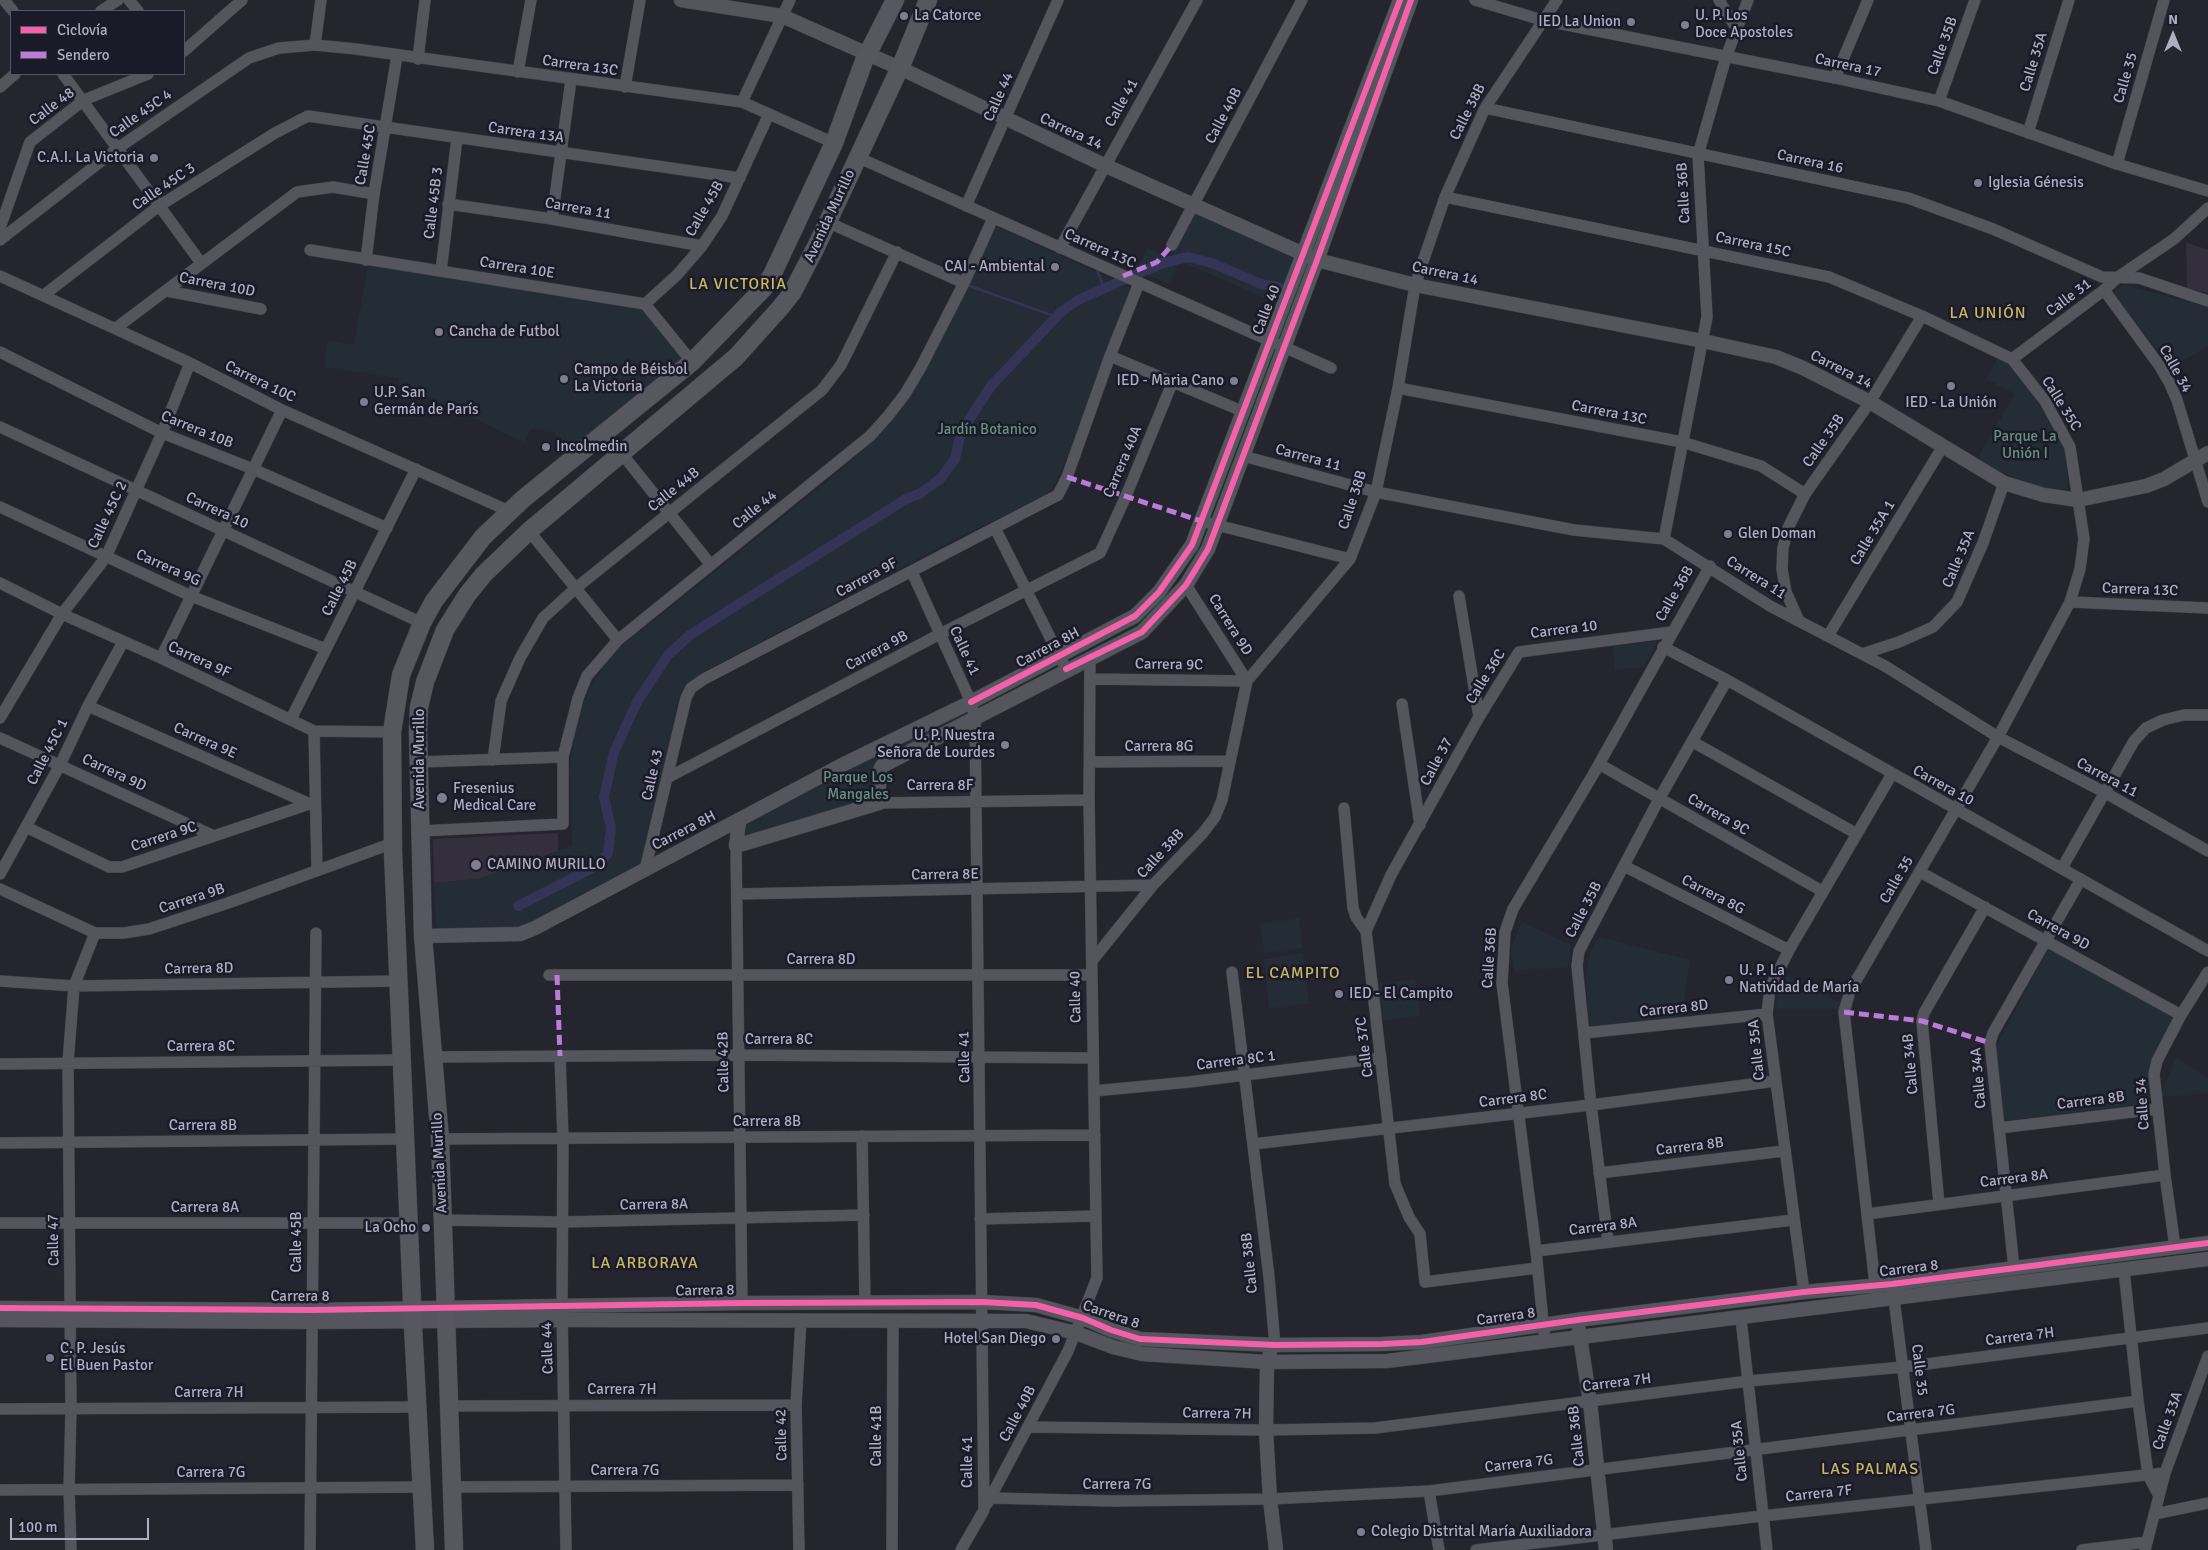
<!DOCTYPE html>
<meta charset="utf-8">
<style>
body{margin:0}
#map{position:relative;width:2208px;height:1550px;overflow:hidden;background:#252530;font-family:Signika,sans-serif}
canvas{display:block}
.legend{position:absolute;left:10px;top:10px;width:175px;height:65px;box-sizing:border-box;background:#1a1a29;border:1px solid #565566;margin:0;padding:6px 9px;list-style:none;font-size:15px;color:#afaec2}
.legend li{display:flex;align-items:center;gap:10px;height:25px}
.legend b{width:25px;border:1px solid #565566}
.north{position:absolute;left:2148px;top:10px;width:50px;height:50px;-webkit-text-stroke:4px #1a1a29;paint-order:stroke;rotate:0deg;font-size:14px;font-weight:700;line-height:20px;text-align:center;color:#afaec2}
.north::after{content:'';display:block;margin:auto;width:18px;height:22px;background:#afaec2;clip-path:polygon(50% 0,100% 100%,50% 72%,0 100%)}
.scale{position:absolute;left:10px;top:1518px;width:139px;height:22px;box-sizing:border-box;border:2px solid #afaec2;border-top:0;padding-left:6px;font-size:15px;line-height:18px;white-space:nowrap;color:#afaec2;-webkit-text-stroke:4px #1a1a29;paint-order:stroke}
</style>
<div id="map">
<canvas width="2208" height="1550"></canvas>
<ul class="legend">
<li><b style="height:6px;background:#f560ab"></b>Ciclovía</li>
<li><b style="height:6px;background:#bd7bd9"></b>Sendero</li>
</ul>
<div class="north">N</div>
<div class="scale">100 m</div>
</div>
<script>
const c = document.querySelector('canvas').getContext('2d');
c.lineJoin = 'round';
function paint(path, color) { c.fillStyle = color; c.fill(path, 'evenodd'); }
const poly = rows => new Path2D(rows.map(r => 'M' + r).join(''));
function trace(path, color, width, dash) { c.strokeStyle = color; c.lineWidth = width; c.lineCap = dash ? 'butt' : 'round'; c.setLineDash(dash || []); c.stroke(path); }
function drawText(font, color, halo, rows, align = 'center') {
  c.font = font + ' Signika,sans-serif'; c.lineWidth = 5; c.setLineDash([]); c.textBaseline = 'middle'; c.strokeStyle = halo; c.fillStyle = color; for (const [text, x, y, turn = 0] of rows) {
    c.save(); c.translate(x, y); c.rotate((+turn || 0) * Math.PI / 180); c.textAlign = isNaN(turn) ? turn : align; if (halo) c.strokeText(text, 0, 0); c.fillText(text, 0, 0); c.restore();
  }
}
const medical = poly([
 [2186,242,2208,250,2208,293,2187,288],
 [558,833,558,851,478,879,434,883,433,839]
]);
const green = poly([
 [1196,212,1296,257,1274,302,1180,261,1168,284,1137,270,1147,248,1170,257],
 [996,226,1130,288,1072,446,1057,480,1051,490,1044,497,955,539,703,672,689,683,680,693,644,866,523,927,510,929,437,932,434,883,478,879,572,846,570,768,574,734,579,714,588,693,606,662,621,647,840,471,871,442,959,303],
 [368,265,642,307,688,362,569,452,555,432,530,428,525,443,399,383,399,378,324,367,328,340,354,345],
 [2124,285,2208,307,2208,346,2172,367,2113,295,2117,289],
 [1998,357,2009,364,2041,404,2066,449,2068,493,2043,490,1976,461,2015,394,1986,379],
 [1657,641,1644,667,1615,670,1613,646],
 [968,707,971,712,881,763,876,799,746,839,746,824],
 [1299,918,1303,948,1264,953,1260,924],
 [1522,922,1571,945,1568,967,1514,971,1511,952,1513,943],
 [1599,937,1690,960,1681,1019,1589,1029,1586,979,1590,951],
 [2048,949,2182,1021,2150,1089,2150,1103,2004,1121,1996,1047],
 [1303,953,1309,1004,1269,1008,1264,959],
 [1786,975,1843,1004,1842,1009,1776,1009,1777,994],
 [1415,979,1420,1016,1381,1021,1376,984],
 [2176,1057,2208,1078,2208,1093,2160,1097]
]);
const stream = poly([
 [1097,269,1104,289],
 [967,285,1057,317]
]);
const canal = poly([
 [518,906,598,865,608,853,611,828,604,797,614,752,637,702,668,655,690,635,726,612,906,499,921,493,941,478,955,459,961,432,991,386,1061,312,1078,300,1139,273,1166,262,1188,257,1212,263,1261,284,1281,288]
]);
const minor = poly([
 [4,0,13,11],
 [129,0,138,11],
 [1475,0,1542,20,1835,78,1939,101,2117,164,2208,191],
 [1719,0,1736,28],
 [101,11,118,0],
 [315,45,321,0],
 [184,51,242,0],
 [418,59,425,0],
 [518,72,531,0],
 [63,74,201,263],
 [1835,78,1868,0],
 [0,87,15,74],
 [625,87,640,0],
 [1939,101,1975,0],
 [742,102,790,0],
 [1485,108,1908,198,1993,229,2102,277,2139,278,2208,301],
 [2028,133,2069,0],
 [857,157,1331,368],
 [2117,164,2164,0],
 [1445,197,1829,277,1922,316,2012,359,2045,401,2070,447,2084,539,2080,569,2070,602,1998,737,1850,991,1844,1012,1876,1293],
 [448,204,552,219,702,246],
 [966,206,1058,0],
 [552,219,571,80],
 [827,222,964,283],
 [0,228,30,142,84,100,148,74],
 [0,240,118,148,249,58,279,48,315,45,356,49,742,102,834,143],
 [1172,245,1302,0],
 [1060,248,1197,0],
 [310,250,645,304,692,362],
 [366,260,374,194,397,56],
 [441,271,457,138],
 [0,276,190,363,282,410,509,511],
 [2104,290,2159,365,2169,382,2177,400,2208,502],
 [167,291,261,309],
 [44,295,159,206,275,133,308,116,740,178],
 [645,304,677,275,702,246,722,216,769,114],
 [116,328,297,192,333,187,374,194],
 [0,352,162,433,253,469,387,528],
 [1110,356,1242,411],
 [2012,359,2104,290,2118,277,2174,239,2208,208],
 [1398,388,1682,442,1761,466,1805,494],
 [0,427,422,623],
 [622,454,711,565],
 [1243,456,1376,492,1574,530,1664,539,1770,606,1885,666,1998,737,2104,792,2208,851],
 [0,507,191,596,326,649],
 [1201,521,1350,559],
 [995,528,1066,669],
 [529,531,618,640],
 [1664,539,1707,317,1698,155,1726,57,1748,0],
 [912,572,971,702,975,718,984,1510,961,1550],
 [0,583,62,614,161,658,314,731,392,732],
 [1186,585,1247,681],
 [1459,596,1479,717],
 [2070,602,2208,608],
 [1799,621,1786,592,1782,569,1783,548,1788,528,1805,494,1870,402,1922,316],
 [1828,636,1943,446],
 [1663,647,1727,680,2208,951],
 [1862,654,1899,642,1933,627,1957,602,1983,543,2004,483],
 [161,658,282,410],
 [1090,679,1247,681],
 [1402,704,1420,825],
 [88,706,310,804],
 [0,718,62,614,106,557,162,433,190,363],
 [291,719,416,469],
 [314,731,317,869],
 [0,738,214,836],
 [1693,742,1857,834],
 [493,760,501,701,520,658,543,618,576,588,822,390,841,365,897,252],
 [420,762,563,757],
 [1090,762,1229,761],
 [1599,764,1822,891],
 [669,777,940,634,1100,553,1126,496,1173,381],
 [879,803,1089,800],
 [1344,808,1353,908,1356,917,1366,931,1395,1184,1409,1217,1420,1234,1425,1282,1537,1268],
 [26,827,109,867,122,867,315,802],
 [420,831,563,824,563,757,578,698,587,676,618,640,870,436,888,416,905,394,921,367,964,283,993,218],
 [736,846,742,1303],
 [1624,866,1789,950],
 [2062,868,2134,741,2146,728,2163,720,2184,715,2208,715],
 [645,870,686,698,691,688,704,679,1058,495,1067,477,1110,356,1139,283],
 [1920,872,2181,1015],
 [0,874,60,765,88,706,123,642],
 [0,889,95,933,124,933,149,929,228,903,393,843],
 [738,894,1153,885],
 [1366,931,1391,875,1479,717,1519,652,1672,632],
 [1092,961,1153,885,1203,833,1215,817,1222,800,1247,681,1350,559,1376,492,1398,388,1415,285,1445,197,1485,108,1557,0],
 [1232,972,1269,1277,1275,1345],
 [549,975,1092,975],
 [0,981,74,986,398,981],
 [1584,1033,1767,1014],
 [560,1056,563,1138,562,1306,566,1550],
 [434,1057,740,1055,1093,1058],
 [0,1064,402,1060],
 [1094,1091,1189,1082,1381,1058],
 [1999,1128,2157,1109],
 [862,1136,865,1302],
 [440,1139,1095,1135],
 [0,1143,406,1139],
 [1253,1144,1591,1105,1776,1081],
 [1599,1173,1784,1151],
 [1939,1204,1922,1021,1924,1013,1985,907],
 [1867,1214,2165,1175],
 [980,1219,1096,1216],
 [443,1220,563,1222,864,1215],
 [0,1223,409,1223],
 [1608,1241,1591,1105,1577,966,1579,951,1659,799,1727,680],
 [2175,1247,2165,1175,2154,1074,2157,1061,2181,1015,2208,972],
 [1536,1251,1793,1220],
 [2014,1268,1990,1043,1993,1033,2081,879],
 [2124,1270,2138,1401,2148,1475,2159,1496],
 [1893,1291,1926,1550],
 [1804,1292,1767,1014,1770,988,1789,950,1892,774],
 [1741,1319,1767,1550],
 [1545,1342,1536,1251,1502,983,1505,932,1513,909,1594,773,1710,566],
 [448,1406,796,1405],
 [0,1409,418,1407],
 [1028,1427,1266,1430,1375,1428,1749,1381,1903,1367,2208,1328],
 [452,1487,798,1485],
 [0,1490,422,1487],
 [1429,1491,1439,1550],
 [990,1498,1114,1501,1270,1499,1429,1491,2138,1401],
 [987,1504,1068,1351,1097,1278,1089,800,1090,657],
 [2155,1514,2208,1503],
 [71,1550,69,1489,71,1409,68,1063,74,986,95,933],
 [310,1550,316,933],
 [799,1550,796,1405,801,1320],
 [892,1550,893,1321],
 [1476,1550,1762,1516,2165,1473],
 [2082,1550,2147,1542],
 [2145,1550,2165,1473,2208,1356]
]);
const tertiary = poly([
 [681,0,782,16,906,71,1104,165,1317,260,1415,285,1703,341,1776,357,1803,368,1870,402,2004,483,2044,495,2078,500,2146,486,2164,479,2208,453],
 [739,821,736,846,879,803,879,772,882,766,1142,632,1186,585,1208,549,1317,260,1411,0],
 [423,936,520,934,535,928,844,764,971,702,1135,616,1159,592,1192,545,1400,0],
 [0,1308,312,1310,742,1303,982,1302,1036,1305,1083,1318,1111,1330,1140,1339,1275,1345,1382,1344,1422,1342,1577,1320,1804,1292,1892,1284,2208,1243],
 [0,1320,312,1322,563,1320,1026,1321,1076,1333,1113,1347,1142,1354,1267,1362,1387,1361,2208,1259],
 [1579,1330,1590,1402,1606,1550],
 [1270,1354,1267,1362,1266,1430,1270,1499,1276,1550]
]);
const primary = poly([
 [425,1550,413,1326,393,852,392,732,401,675,422,623,434,601,483,537,523,499,692,362,763,289,772,275,834,143,864,61,895,0],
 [454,1550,440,1139,423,936,418,732,419,707,425,682,445,630,467,595,484,574,529,531,736,357,781,307,792,293,816,247,903,61,928,0]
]);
const quiet = poly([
 [1123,276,1157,262,1172,245],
 [1067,477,1201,521],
 [557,975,560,1056],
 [1844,1012,1922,1021,1990,1043]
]);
const cycleway = poly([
 [1066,669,1142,632,1186,585,1208,549,1317,260,1411,0],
 [971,702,1135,616,1159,592,1192,545,1400,0],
 [0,1308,312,1310,742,1303,982,1302,1036,1305,1083,1318,1111,1330,1140,1339,1275,1345,1382,1344,1422,1342,1577,1320,1804,1292,1892,1284,2208,1243]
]);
const markers = [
 [904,16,5,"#7f7e8f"],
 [1631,22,5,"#7f7e8f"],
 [1685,25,5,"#7f7e8f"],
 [154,158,5,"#7f7e8f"],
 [1978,183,5,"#7f7e8f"],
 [1055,267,5,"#7f7e8f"],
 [439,332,5,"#7f7e8f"],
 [564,379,5,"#7f7e8f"],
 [1234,381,5,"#7f7e8f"],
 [1951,386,5,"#7f7e8f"],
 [364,402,5,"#7f7e8f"],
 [546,447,5,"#7f7e8f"],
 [1728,534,5,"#7f7e8f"],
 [1005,745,5,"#7f7e8f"],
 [442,798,6,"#7f7e8f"],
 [476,865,6,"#7f7e8f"],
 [1729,980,5,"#7f7e8f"],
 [1339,994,5,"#7f7e8f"],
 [426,1228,5,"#7f7e8f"],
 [1056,1339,5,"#7f7e8f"],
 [50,1358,5,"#7f7e8f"],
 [1361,1532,5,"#7f7e8f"]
];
const poiNames = [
 ["La Catorce",914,16],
 ["U. P. Los",1695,16],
 ["Doce Apostoles",1695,33],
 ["IED La Union",1621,22,"right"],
 ["C.A.I. La Victoria",144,158,"right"],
 ["Iglesia Génesis",1988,183],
 ["CAI - Ambiental",1045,267,"right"],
 ["Cancha de Futbol",449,332],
 ["Campo de Béisbol",574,370],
 ["La Victoria",574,387],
 ["IED - Maria Cano",1224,381,"right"],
 ["U.P. San",374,393],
 ["Germán de París",374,410],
 ["IED - La Unión",1951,403,"center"],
 ["Incolmedin",556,447],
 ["Glen Doman",1738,534],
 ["U. P. Nuestra",995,736,"right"],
 ["Señora de Lourdes",995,753,"right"],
 ["Fresenius",453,789],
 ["Medical Care",453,806],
 ["CAMINO MURILLO",487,865],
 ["U. P. La",1739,971],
 ["Natividad de María",1739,988],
 ["IED - El Campito",1349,994],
 ["La Ocho",416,1228,"right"],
 ["Hotel San Diego",1046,1339,"right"],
 ["C. P. Jesús",60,1349],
 ["El Buen Pastor",60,1366],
 ["Colegio Distrital María Auxiliadora",1371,1532]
];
const streetNames = [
 ["Calle 35B",1943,46,-70],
 ["Calle 35A",2034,62,-73],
 ["Carrera 13C",580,66,8],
 ["Carrera 17",1848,66,12],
 ["Calle 35",2126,78,-74],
 ["Calle 44",999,97,-66],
 ["Calle 41",1122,103,-61],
 ["Calle 48",52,107,-37],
 ["Calle 38B",1468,112,-63],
 ["Calle 45C 4",141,114,-35],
 ["Calle 40B",1224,116,-62],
 ["Carrera 14",1071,132,25],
 ["Carrera 13A",526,133,8],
 ["Calle 45C",366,155,-80],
 ["Carrera 16",1810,162,12],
 ["Calle 45C 3",164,187,-34],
 ["Calle 36B",1684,193,-93],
 ["Calle 45B 3",434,203,-83],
 ["Carrera 11",578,209,10],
 ["Calle 45B",705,209,-60],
 ["Avenida Murillo",830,216,-65],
 ["Carrera 15C",1753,245,12],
 ["Carrera 13C",1100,249,24],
 ["Carrera 10E",517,268,9],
 ["Carrera 14",1445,274,12],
 ["Carrera 10D",217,285,11],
 ["Calle 31",2069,298,-37],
 ["Calle 40",1267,310,-69],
 ["Calle 34",2175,369,61],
 ["Carrera 14",1841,370,27],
 ["Carrera 10C",260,382,26],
 ["Calle 35C",2061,404,58],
 ["Carrera 13C",1609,413,11],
 ["Carrera 10B",197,430,22],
 ["Calle 35B",1824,441,-55],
 ["Carrera 11",1308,458,15],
 ["Carrera 40A",1123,462,-67],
 ["Calle 44B",674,490,-39],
 ["Calle 38B",1353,500,-72],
 ["Calle 44",755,510,-39],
 ["Carrera 10",217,511,25],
 ["Calle 45C 2",108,515,-65],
 ["Calle 35A 1",1873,533,-59],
 ["Calle 35A",1959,559,-67],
 ["Carrera 9G",168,568,24],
 ["Carrera 9F",867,578,-28],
 ["Carrera 11",1756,578,32],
 ["Calle 45B",340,588,-63],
 ["Carrera 13C",2140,590,2],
 ["Calle 36B",1675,594,-60],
 ["Carrera 9D",1230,625,58],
 ["Carrera 10",1564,630,-7],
 ["Carrera 8H",1048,648,-28],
 ["Carrera 9B",877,651,-28],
 ["Calle 41",964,651,65],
 ["Carrera 9F",199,660,25],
 ["Carrera 9C",1169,665,1],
 ["Calle 36C",1486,677,-58],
 ["Carrera 9E",205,741,24],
 ["Carrera 8G",1159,747],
 ["Calle 45C 1",48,752,-63],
 ["Avenida Murillo",420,759,-90],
 ["Calle 37",1437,762,-62],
 ["Carrera 9D",114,773,25],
 ["Calle 43",653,775,-77],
 ["Carrera 11",2107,778,28],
 ["Carrera 8F",940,786],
 ["Carrera 10",1943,786,29],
 ["Carrera 9C",1718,815,30],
 ["Carrera 8H",684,831,-27],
 ["Carrera 9C",164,837,-18],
 ["Calle 38B",1161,854,-47],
 ["Carrera 8E",945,875,-1],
 ["Calle 35",1897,880,-60],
 ["Carrera 8G",1713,895,27],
 ["Carrera 9B",192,899,-18],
 ["Calle 35B",1584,910,-62],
 ["Carrera 9D",2058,930,29],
 ["Calle 36B",1490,958,-86],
 ["Carrera 8D",821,960],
 ["Carrera 8D",199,969,-1],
 ["Calle 40",1076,997,-91],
 ["Carrera 8D",1674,1009,-6],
 ["Carrera 8C",779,1040],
 ["Carrera 8C",201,1047],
 ["Calle 37C",1365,1047,-97],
 ["Calle 35A",1757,1050,-96],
 ["Calle 41",965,1057,-91],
 ["Carrera 8C 1",1236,1061,-7],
 ["Calle 42B",724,1062,-91],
 ["Calle 34B",1911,1064,-95],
 ["Calle 34A",1979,1078,-95],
 ["Carrera 8C",1513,1099,-7],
 ["Carrera 8B",2091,1101,-7],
 ["Calle 34",2143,1104,-94],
 ["Carrera 8B",767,1122],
 ["Carrera 8B",203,1126],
 ["Carrera 8B",1690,1147,-7],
 ["Avenida Murillo",440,1163,-93],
 ["Carrera 8A",2014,1179,-7],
 ["Carrera 8A",654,1205,-1],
 ["Carrera 8A",205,1208],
 ["Carrera 8A",1603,1227,-7],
 ["Calle 47",54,1240,-91],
 ["Calle 45B",297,1242,-90],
 ["Calle 38B",1250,1263,-96],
 ["Carrera 8",1909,1269,-7],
 ["Carrera 8",705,1291,-1],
 ["Carrera 8",300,1297],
 ["Carrera 8",1111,1315,19],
 ["Carrera 8",1506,1317,-8],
 ["Carrera 7H",2020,1337,-7],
 ["Calle 44",548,1348,-92],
 ["Calle 35",1919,1370,83],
 ["Carrera 7H",1617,1383,-7],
 ["Carrera 7H",622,1390],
 ["Carrera 7H",209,1393],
 ["Calle 40B",1018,1414,-62],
 ["Carrera 7H",1217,1414,1],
 ["Carrera 7G",1921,1414,-7],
 ["Calle 33A",2168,1421,-70],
 ["Calle 42",782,1435,-91],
 ["Calle 41B",877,1436,-90],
 ["Calle 36B",1577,1436,-96],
 ["Calle 35A",1740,1451,-96],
 ["Calle 41",968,1462,-90],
 ["Carrera 7G",1519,1464,-7],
 ["Carrera 7G",625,1471],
 ["Carrera 7G",211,1473],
 ["Carrera 7G",1117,1485],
 ["Carrera 7F",1819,1494,-6]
];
const parkNames = [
 ["Jardín Botanico",987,430],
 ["Parque La",2025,437],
 ["Unión I",2025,454],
 ["Parque Los",858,778],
 ["Mangales",858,795]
];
const neighbourhoodNames = [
 ["LA VICTORIA",738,285],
 ["LA UNIÓN",1988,314],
 ["EL CAMPITO",1293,974],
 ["LA ARBORAYA",645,1264],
 ["LAS PALMAS",1870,1470]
];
paint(medical, '#342f3c');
paint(green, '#242d36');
trace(stream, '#343456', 2.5);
trace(canal, '#343456', 10);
trace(minor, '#404048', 12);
trace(tertiary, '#404048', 15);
trace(primary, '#40404a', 19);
trace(minor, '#55555e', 11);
trace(tertiary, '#55555e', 14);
trace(primary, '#575760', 18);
trace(quiet, '#bd7bd9', 5, [10, 5]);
trace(cycleway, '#f560ab', 6);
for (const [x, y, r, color] of markers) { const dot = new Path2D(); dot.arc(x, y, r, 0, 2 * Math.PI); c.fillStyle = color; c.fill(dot); trace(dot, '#1a1a29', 2); }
drawText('15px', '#afaec2', '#1a1a29', poiNames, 'left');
drawText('15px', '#afaec2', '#1a1a29', streetNames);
drawText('15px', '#689081', '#1a1a29', parkNames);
c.letterSpacing = '1px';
drawText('16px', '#c9b962', '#1a1a29', neighbourhoodNames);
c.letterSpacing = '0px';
</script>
